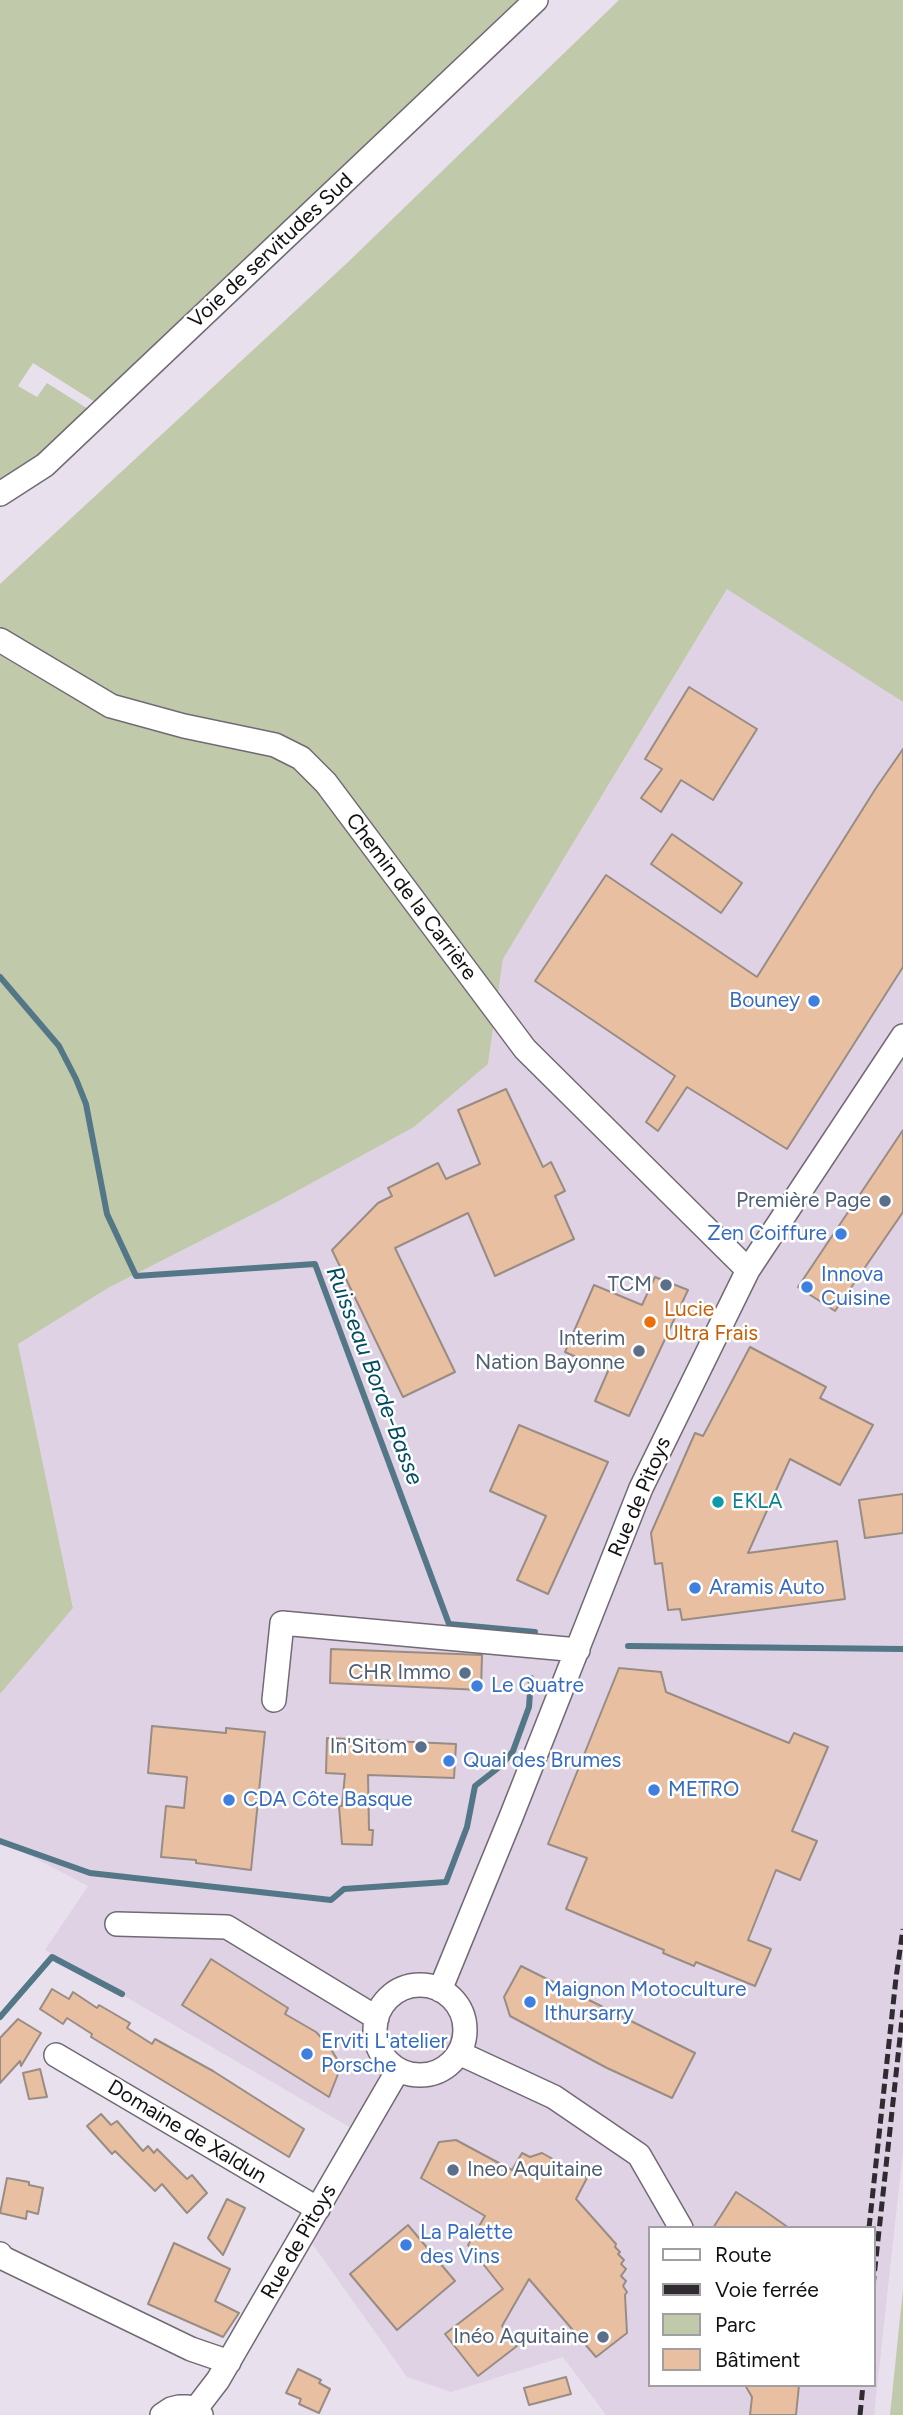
<!DOCTYPE html>
<meta charset="utf-8">
<style>
body{margin:0}
#map{position:relative;width:903px;height:2415px;overflow:hidden;background:#e8e0ec;font-family:Figtree,sans-serif}
canvas{display:block}
.legend{position:absolute;left:648px;top:2226px;width:228px;height:161px;box-sizing:border-box;background:#fff;border:2px solid #a19fa1;margin:0;padding:9px 12px;list-style:none;font-size:21px;color:#131014}
.legend li{display:flex;align-items:center;gap:14px;height:35px}
.legend b{width:35px;border:2px solid #a19fa1}
</style>
<div id="map">
<canvas width="903" height="2415"></canvas>
<ul class="legend">
<li><b style="height:9px;background:#fff"></b>Route</li>
<li><b style="height:9px;background:#2f2b30"></b>Voie ferrée</li>
<li><b style="height:19px;background:#c0c9aa"></b>Parc</li>
<li><b style="height:19px;background:#e9bfa1"></b>Bâtiment</li>
</ul>
</div>
<script>
const c = document.querySelector('canvas').getContext('2d');
c.lineJoin = 'round';
function paint(path, color) { c.fillStyle = color; c.fill(path, 'evenodd'); }
const poly = rows => new Path2D(rows.map(r => 'M' + r).join(''));
function trace(path, color, width, dash) { c.strokeStyle = color; c.lineWidth = width; c.lineCap = dash ? 'butt' : 'round'; c.setLineDash(dash || []); c.stroke(path); }
function drawText(font, color, halo, rows, align = 'center') {
  c.font = font + ' Figtree,sans-serif'; c.lineWidth = 5; c.setLineDash([]); c.textBaseline = 'middle'; c.strokeStyle = halo; c.fillStyle = color; for (const [text, x, y, turn = 0] of rows) {
    c.save(); c.translate(x, y); c.rotate((+turn || 0) * Math.PI / 180); c.textAlign = isNaN(turn) ? turn : align; if (halo) c.strokeText(text, 0, 0); c.fillText(text, 0, 0); c.restore();
  }
}
const built = poly([
 [728,588,903,702,903,2151,874,2415,606,2415,563,2357,451,2392,407,2377,311,2242,353,2129,45,1950,88,1886,0,1840,0,1694,73,1607,18,1344,108,1288,275,1203,414,1127,488,1064,503,959],
 [649,2228,873,2228,873,2385,649,2385]
]);
const green = poly([
 [0,0,530,0,95,402,33,363,18,386,37,397,47,383,88,409,89,418,0,490],
 [619,0,903,0,903,702,727,589,503,959,488,1064,414,1127,275,1203,108,1288,18,1344,73,1608,0,1694,0,584,346,264],
 [903,2289,903,2415,890,2415]
]);
const stream = poly([
 [0,977,59,1046,76,1079,86,1104,107,1214,136,1276,315,1264,449,1624,535,1632],
 [628,1646,903,1649],
 [0,1841,90,1873,331,1900,344,1889,446,1882,467,1827,475,1786,502,1765,513,1751,529,1707,531,1678],
 [0,2017,52,1957,122,1994]
]);
const building = poly([
 [689,687,757,729,713,800,681,780,661,812,641,798,662,769,645,759,689,687],
 [903,749,903,967,787,1149,687,1087,658,1131,646,1122,675,1076,535,981,606,875,757,977,876,788,903,749],
 [672,834,742,883,721,913,651,864,672,834],
 [506,1089,543,1167,551,1162,565,1191,555,1196,574,1239,495,1276,468,1213,395,1248,455,1372,403,1397,332,1250,378,1203,392,1196,388,1188,438,1163,446,1179,480,1164,458,1110,506,1089],
 [903,1130,903,1212,835,1311,798,1287,903,1130],
 [655,1277,688,1290,629,1416,595,1401,608,1371,565,1352,594,1285,642,1305,655,1277],
 [750,1347,826,1387,820,1398,873,1425,840,1485,790,1459,748,1553,837,1541,845,1599,682,1620,680,1609,668,1610,662,1563,655,1564,651,1533,695,1433,703,1436,750,1347],
 [519,1425,608,1462,548,1594,517,1580,546,1516,490,1491,519,1425],
 [903,1494,903,1533,865,1538,859,1500,903,1494],
 [331,1649,482,1655,481,1690,330,1683,331,1649],
 [619,1668,661,1672,666,1692,789,1743,794,1733,828,1747,792,1831,817,1841,800,1880,776,1870,748,1940,771,1949,755,1986,696,1962,694,1966,663,1953,664,1950,566,1909,587,1858,548,1844,619,1668],
 [152,1726,226,1733,226,1728,265,1732,251,1870,196,1863,196,1860,161,1857,166,1806,184,1808,187,1777,148,1773,152,1726],
 [327,1738,456,1744,454,1778,368,1775,369,1830,373,1830,372,1845,342,1844,339,1806,342,1806,345,1774,326,1773,327,1738],
 [211,1959,288,2008,285,2014,316,2032,329,2046,337,2059,340,2069,329,2097,182,2005,211,1959],
 [521,1966,695,2053,672,2098,607,2068,510,2016,504,1997,521,1966],
 [52,1989,69,1999,73,1992,97,2008,99,2005,130,2023,127,2028,152,2044,155,2039,213,2071,304,2129,289,2157,91,2037,92,2034,67,2018,63,2024,40,2009,52,1989],
 [18,2019,41,2033,21,2066,20,2061,0,2083,0,2038,18,2019],
 [40,2069,47,2097,29,2099,23,2073,40,2069],
 [101,2114,111,2125,117,2121,143,2151,148,2146,154,2153,157,2149,187,2179,192,2175,207,2193,187,2213,162,2184,155,2191,115,2151,112,2154,87,2126,101,2114],
 [456,2140,512,2170,522,2153,530,2157,542,2153,587,2178,576,2199,616,2244,615,2247,620,2252,618,2254,624,2260,621,2264,626,2269,621,2276,626,2281,623,2286,627,2292,625,2295,627,2333,596,2357,529,2279,502,2326,517,2346,478,2376,445,2334,503,2289,468,2245,485,2216,421,2178,439,2142,456,2140],
 [7,2178,29,2182,29,2185,43,2188,38,2214,27,2211,26,2219,0,2213,7,2178],
 [736,2192,762,2209,789,2228,713,2228,736,2192],
 [227,2199,245,2208,223,2255,208,2238,227,2199],
 [408,2225,455,2281,397,2330,350,2274,408,2225],
 [174,2243,230,2269,215,2301,239,2313,223,2337,148,2304,174,2243],
 [298,2369,321,2380,319,2383,330,2389,319,2413,299,2404,301,2399,286,2393,298,2369],
 [566,2377,571,2394,529,2405,524,2388,566,2377],
 [745,2385,799,2385,796,2415,750,2415,752,2397,745,2385]
]);
const minor = poly([
 [0,494,45,465,536,0],
 [0,640,111,706,184,726,275,745,301,758,326,783,525,1049,748,1270],
 [274,1700,282,1623,578,1650],
 [117,1924,227,1927,377,2018],
 '375 2030a45 45 0 1 1 90 0a45 45 0 1 1-90 0Z',
 [440,1990,511,1817,641,1488,748,1270,903,1036],
 [459,2053,554,2097,639,2155,681,2228],
 [56,2055,318,2209],
 [0,2254,3,2258,191,2349,229,2362],
 [195,2410,218,2380,398,2070],
 [162,2415,171,2409,179,2407,188,2407,201,2415]
]);
const rail = poly([
 [869,2228,896,1978,903,1929],
 [873,2286,903,2010],
 [860,2415,863,2385]
]);
const markers = [
 [814,1001,7,"#3f7fe0"],
 [885,1201,7,"#5c6f8a"],
 [841,1234,7,"#3f7fe0"],
 [666,1285,7,"#5c6f8a"],
 [807,1287,7,"#3f7fe0"],
 [650,1322,7,"#e8710a"],
 [639,1351,7,"#5c6f8a"],
 [718,1502,7,"#0f9aa8"],
 [695,1588,7,"#3f7fe0"],
 [465,1673,7,"#5c6f8a"],
 [477,1686,7,"#3f7fe0"],
 [421,1747,7,"#5c6f8a"],
 [449,1761,7,"#3f7fe0"],
 [654,1790,7,"#3f7fe0"],
 [229,1800,7,"#3f7fe0"],
 [530,2002,7,"#3f7fe0"],
 [307,2054,7,"#3f7fe0"],
 [453,2170,7,"#5c6f8a"],
 [406,2245,7,"#3f7fe0"],
 [603,2337,7,"#5c6f8a"]
];
const streetNames = [
 ["Voie de servitudes Sud",271,251,-43],
 ["Chemin de la Carrière",411,897,53],
 ["Rue de Pitoys",640,1497,-67],
 ["Domaine de Xaldun",187,2132,31],
 ["Rue de Pitoys",299,2242,-60]
];
const shopNames = [
 ["Bouney",800,1001,"right"],
 ["Zen Coiffure",827,1234,"right"],
 ["Innova",821,1275],
 ["Cuisine",821,1299],
 ["Aramis Auto",709,1588],
 ["Le Quatre",491,1686],
 ["Quai des Brumes",463,1761],
 ["METRO",668,1790],
 ["CDA Côte Basque",243,1800],
 ["Maignon Motoculture",544,1990],
 ["Ithursarry",544,2014],
 ["Erviti L'atelier",321,2042],
 ["Porsche",321,2066],
 ["La Palette",420,2233],
 ["des Vins",420,2257]
];
const serviceNames = [
 ["Première Page",871,1201],
 ["TCM",652,1285],
 ["Interim",625,1339],
 ["Nation Bayonne",625,1363],
 ["CHR Immo",451,1673],
 ["In'Sitom",407,1747],
 ["Ineo Aquitaine",467,2170,"left"],
 ["Inéo Aquitaine",589,2337]
];
const foodNames = [
 ["Lucie",664,1310],
 ["Ultra Frais",664,1334]
];
const cultureNames = [
 ["EKLA",732,1502]
];
const waterNames = [
 ["Ruisseau Borde-Basse",374,1376,69]
];
paint(built, '#ded2e4');
paint(green, '#c0c9aa');
trace(stream, '#537786', 6);
paint(building, '#e9bfa1');
trace(building, '#988c84', 2);
trace(minor, '#716a74', 26);
trace(minor, '#fff', 23);
trace(rail, '#2f2b30', 5, [10, 5]);
for (const [x, y, r, color] of markers) { const dot = new Path2D(); dot.arc(x, y, r, 0, 2 * Math.PI); c.fillStyle = color; c.fill(dot); trace(dot, '#fff', 2.5); }
drawText('21px', '#131014', '#fff', streetNames);
drawText('21px', '#366cbe', '#fff', shopNames, 'left');
drawText('21px', '#4e5e75', '#fff', serviceNames, 'right');
drawText('21px', '#c56008', '#fff', foodNames, 'left');
drawText('21px', '#0d838f', '#fff', cultureNames, 'left');
drawText('italic 23px', '#004d63', '#fff', waterNames);
</script>
